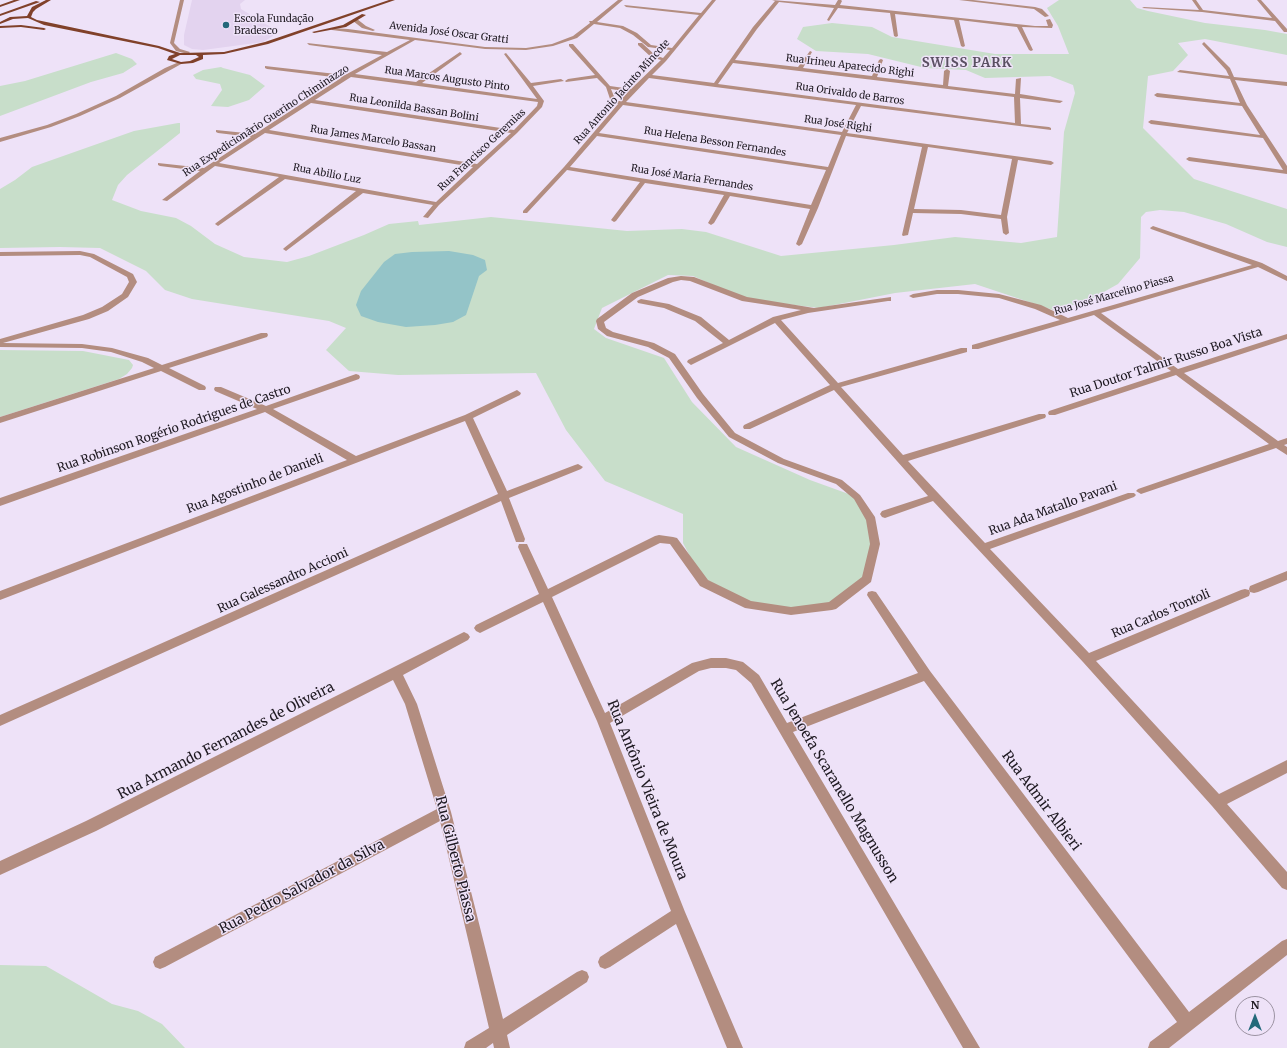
<!DOCTYPE html>
<meta charset="utf-8">
<style>
body{margin:0}
#map{position:relative;width:1287px;height:1048px;overflow:hidden;background:#eee2f8;font-family:Merriweather,serif}
canvas{display:block}
.north{position:absolute;left:1235px;top:996px;width:40px;height:40px;box-sizing:border-box;background:#eee2f8;border:1px solid #9b92a2;border-radius:50%;rotate:0deg;font-size:11px;font-weight:700;line-height:16px;text-align:center;color:#1e1921}
.north::after{content:'';display:block;margin:auto;width:14px;height:18px;background:#24697a;clip-path:polygon(50% 0,100% 100%,50% 72%,0 100%)}
</style>
<div id="map">
<canvas width="1287" height="1048"></canvas>
<div class="north">N</div>
</div>
<script>
const c = document.querySelector('canvas').getContext('2d');
c.lineJoin = 'round';
function paint(path, color) { c.fillStyle = color; c.fill(path, 'evenodd'); }
const poly = rows => new Path2D(rows.map(r => 'M' + r).join(''));
function trace(path, color, width, dash) { c.strokeStyle = color; c.lineWidth = width; c.lineCap = dash ? 'butt' : 'round'; c.setLineDash(dash || []); c.stroke(path); }
function drawText(font, color, halo, rows, align = 'center') {
  c.font = font + ' Merriweather,serif'; c.lineWidth = 3; c.setLineDash([]); c.textBaseline = 'middle'; c.strokeStyle = halo; c.fillStyle = color; for (const [text, x, y, turn = 0] of rows) {
    c.save(); c.translate(x, y); c.rotate((+turn || 0) * Math.PI / 180); c.textAlign = isNaN(turn) ? turn : align; if (halo) c.strokeText(text, 0, 0); c.fillText(text, 0, 0); c.restore();
  }
}
const built = poly([
 [192,0,245,0,240,4,241,9,274,29,273,36,263,42,203,50,192,49,184,45,184,35]
]);
const green = poly([
 [1059,0,1130,0,1137,8,1148,11,1205,23,1265,30,1287,34,1287,55,1205,39,1178,43,1188,55,1173,71,1148,76,1143,128,1194,179,1287,209,1287,247,1267,242,1226,224,1184,212,1160,210,1146,212,1141,217,1140,258,1118,284,1093,298,1056,311,975,284,895,293,819,308,745,299,693,276,668,275,602,308,594,329,606,338,664,358,692,402,736,447,810,480,857,497,871,520,875,545,867,579,832,606,791,611,749,605,704,583,683,543,683,514,605,481,566,430,536,373,398,375,349,371,326,350,346,328,329,321,192,299,165,290,146,271,100,248,60,247,0,248,0,189,15,180,32,167,134,131,178,123,180,123,180,133,127,175,118,185,112,200,141,211,176,218,191,226,215,244,244,257,287,262,309,256,364,235,389,224,418,221,419,225,491,217,627,231,682,229,706,232,781,256,894,245,955,237,1021,243,1057,237,1064,132,1075,93,1073,85,1050,76,985,78,966,70,925,68,868,54,816,51,797,39,803,27,832,23,872,27,892,37,995,54,1069,54,1058,26,1047,8],
 [116,53,132,59,137,64,123,73,91,82,0,116,0,86,25,81],
 [221,67,223,68,250,75,265,86,249,100,228,107,211,106,222,90,220,84,196,79,193,75,203,70],
 [0,350,83,351,129,360,133,365,132,368,127,374,119,379,0,417],
 [0,965,46,966,112,1004,138,1011,162,1024,185,1048,0,1048]
]);
const water = poly([
 [449,251,473,255,485,260,487,270,479,276,466,315,453,322,435,325,406,327,378,322,361,316,356,305,361,291,384,262,395,254,412,252]
]);
const minor = poly([
 [180,0,184,0,174,43,180,49,190,52,188,54,176,51,170,43,180,0],
 [618,0,623,0,597,22,623,26,637,33,651,45,672,48,699,15,626,7,624,5,701,13,712,0,716,0,666,61,652,75,714,83,753,27,775,1,772,0,835,5,838,0,841,0,842,1,840,5,1035,26,1048,26,1046,20,1050,19,1053,25,1052,28,1022,27,1033,50,1031,51,1029,50,1017,27,959,20,965,46,963,47,961,46,954,20,895,14,898,36,896,37,894,36,890,13,838,8,829,21,827,20,834,8,779,2,757,29,735,60,798,67,810,51,812,52,803,68,872,76,879,60,881,59,883,60,877,77,943,85,944,71,947,69,950,71,948,86,1015,94,1016,79,1021,78,1020,94,1063,101,1060,103,1020,98,1021,124,1049,127,1051,128,1051,130,861,106,847,133,1051,161,1054,163,1051,165,1018,160,1007,217,1009,233,1006,235,1003,233,1001,219,961,214,913,213,908,235,903,236,902,235,922,147,846,136,818,208,802,244,799,246,796,244,810,209,730,196,714,223,711,225,708,223,724,195,645,183,616,221,614,222,611,220,640,182,567,170,527,213,523,213,523,211,564,167,618,104,611,102,606,87,597,78,566,82,565,81,568,79,595,75,569,46,569,44,573,44,610,86,631,89,661,60,651,57,638,45,638,43,642,43,655,55,663,58,670,50,648,47,633,35,620,28,594,24,577,38,553,46,526,50,485,49,415,40,355,74,416,82,460,52,462,54,422,83,537,99,504,54,506,53,531,83,561,79,564,81,533,86,544,101,542,107,517,133,439,205,428,218,423,217,433,205,363,193,286,251,283,249,284,248,356,191,285,179,218,226,215,224,216,223,279,177,215,166,167,201,162,200,200,171,160,166,158,165,158,163,204,168,251,137,218,133,216,132,216,130,255,134,341,78,267,69,265,68,265,66,345,75,382,55,309,45,307,43,387,52,410,40,332,30,330,28,348,29,485,47,526,48,552,44,573,36,590,23,589,21,592,21,618,0],
 [733,63,1014,97,1015,123,718,84,733,63],
 [351,77,538,102,537,106,514,130,315,100,351,77],
 [649,78,715,87,856,105,842,132,626,102,649,78],
 [611,89,628,92,620,101,616,101,611,89],
 [311,103,511,133,477,164,269,130,311,103],
 [623,105,841,135,828,167,599,133,623,105],
 [265,133,473,167,436,202,219,163,265,133],
 [597,136,826,170,811,205,570,167,597,136],
 [928,147,1012,159,1001,215,961,210,914,209,928,147],
 [959,0,973,0,1035,7,1042,9,1049,16,1045,17,1034,9,959,0],
 [1192,0,1196,0,1203,10,1272,18,1257,0,1261,0,1287,29,1287,32,1284,32,1275,21,1202,12,1142,8,1144,7,1199,10,1192,0],
 [353,19,357,19,366,26,375,30,373,31,362,28,353,21,353,19],
 [1204,42,1230,68,1234,77,1287,82,1287,86,1235,80,1247,105,1287,166,1287,174,1189,161,1186,159,1189,157,1283,170,1263,138,1151,124,1148,122,1151,120,1260,135,1242,106,1157,97,1154,95,1157,93,1240,103,1230,79,1177,72,1180,70,1229,76,1226,70,1202,44,1204,42],
 [179,62,183,63,120,98,80,116,51,127,0,142,0,138,47,125,76,114,116,96,165,68,179,62],
 [1153,226,1262,263,1287,276,1287,281,1258,267,1101,313,1178,369,1287,334,1287,339,1184,373,1278,441,1287,438,1287,444,1284,445,1287,447,1287,455,1276,448,1141,494,1136,491,1138,489,1269,444,1176,375,1055,415,1049,415,1048,413,1049,411,1171,371,1094,315,978,349,972,349,972,345,1060,320,1035,309,999,298,958,294,937,294,913,298,909,296,913,294,937,290,958,290,999,294,1041,305,1068,318,1252,265,1151,229,1150,228,1153,226],
 [80,251,94,254,133,274,137,282,128,297,108,311,89,319,3,343,82,344,112,348,148,358,162,365,261,333,267,333,268,335,267,337,169,368,205,386,206,388,205,390,199,390,161,371,0,423,0,417,154,368,142,362,111,352,82,348,0,347,0,339,83,315,102,307,122,294,129,282,127,277,90,257,80,255,0,256,0,252,80,251],
 [681,276,694,277,747,297,814,308,891,297,891,301,888,301,808,313,781,320,838,383,961,348,967,348,967,352,841,387,903,455,1039,414,1045,414,1046,416,1045,418,908,461,985,543,1128,493,1134,493,1136,495,1134,497,990,549,1089,653,1241,590,1245,589,1249,590,1250,593,1249,596,1096,661,1219,794,1287,760,1287,773,1227,804,1287,872,1287,890,1282,888,1212,806,1083,662,933,501,885,518,882,517,880,514,882,511,928,496,834,390,750,429,744,429,743,427,744,425,830,385,775,323,691,365,687,362,688,360,723,343,695,321,664,308,638,303,637,301,641,299,669,304,701,317,729,340,773,317,801,310,742,301,690,281,681,280,673,282,638,297,604,322,606,328,613,332,654,343,675,354,703,394,735,433,784,459,842,480,860,495,875,517,880,544,871,582,836,609,832,610,791,615,745,608,700,586,670,544,660,543,552,597,605,713,692,663,711,658,726,658,743,662,759,675,787,723,918,673,867,595,868,592,872,591,876,592,930,671,1189,1012,1282,941,1287,939,1287,955,1169,1048,1148,1048,1150,1042,1177,1022,924,681,793,732,980,1048,963,1048,751,683,736,670,726,668,711,668,699,671,610,723,685,912,743,1048,727,1048,676,924,610,967,605,969,600,967,598,962,600,957,671,911,597,721,543,602,484,631,480,633,476,631,474,628,476,625,539,594,518,547,519,544,527,544,548,589,655,536,659,535,673,537,677,538,708,580,751,601,791,607,829,602,862,577,870,544,866,520,854,499,836,484,778,463,729,437,697,398,669,358,648,347,607,336,598,329,596,321,597,319,632,293,668,278,681,276],
 [356,374,359,375,360,377,359,379,273,409,356,456,465,415,517,390,521,393,520,395,473,418,507,491,575,465,578,464,583,467,581,469,509,498,525,539,524,542,516,542,501,501,0,726,0,715,498,494,465,421,0,600,0,591,347,460,265,412,0,506,0,498,257,409,215,391,214,389,215,387,221,387,266,406,356,374],
 [1287,571,1287,580,1258,592,1254,593,1250,592,1249,589,1250,586,1287,571],
 [464,632,468,634,470,637,468,640,403,675,417,704,451,812,503,1019,577,972,582,970,587,972,589,977,587,982,507,1035,510,1048,494,1048,493,1043,486,1048,464,1048,466,1042,489,1028,440,821,165,967,160,969,155,967,153,962,155,957,437,809,405,704,393,680,96,831,0,875,0,861,86,821,464,632]
]);
const major = poly([
 [14,0,20,0,0,7,0,5,14,0],
 [46,0,51,0,36,9,33,12,31,17,37,20,159,46,180,53,224,52,265,42,389,0,395,0,268,44,224,54,203,55,203,59,193,63,181,64,167,60,169,56,175,54,158,48,44,25,28,18,13,19,0,24,0,22,10,17,27,16,32,7,46,0],
 [180,55,196,55,199,57,190,61,181,62,172,59,180,55],
 [36,1,40,2,0,16,0,14,36,1],
 [362,14,366,15,346,27,314,33,312,32,343,25,362,14],
 [21,25,44,28,46,29,44,30,21,27,0,28,0,26,21,25]
]);
const markers = [
 [226,25,4,"#24697a"]
];
const farPoinames = [
 ["Escola Fundação",234,19],
 ["Bradesco",234,31]
];
const farStreetnames = [
 ["Avenida José Oscar Gratti",449,33,7],
 ["Rua Irineu Aparecido Righi",850,66,7],
 ["Rua Marcos Augusto Pinto",447,79,8],
 ["Rua Antonio Jacinto Mincote",622,92,-48],
 ["Rua Orivaldo de Barros",850,94,8],
 ["Rua Leonilda Bassan Bolini",414,108,9],
 ["Rua Expedicionãrio Guerino Chiminazzo",266,121,-33],
 ["Rua José Righi",838,124,8],
 ["Rua James Marcelo Bassan",373,139,9],
 ["Rua Helena Besson Fernandes",715,142,9],
 ["Rua Francisco Geremias",482,150,-43],
 ["Rua Abilio Luz",327,174,11],
 ["Rua José Maria Fernandes",692,178,9],
 ["Rua José Marcelino Piassa",1114,295,-16]
];
const streetNames = [
 ["Rua Doutor Talmir Russo Boa Vista",1166,363,-18],
 ["Rua Robinson Rogério Rodrigues de Castro",174,429,-19],
 ["Rua Agostinho de Danieli",255,484,-21],
 ["Rua Ada Matallo Pavani",1053,509,-20],
 ["Rua Galessandro Accioni",283,581,-24],
 ["Rua Carlos Tontoli",1161,614,-23]
];
const farDistrictnames = [
 ["SWISS PARK",967,63]
];
const nearStreetnames = [
 ["Rua Armando Fernandes de Oliveira",226,741,-27],
 ["Rua Jenoefa Scaranello Magnusson",834,781,59],
 ["Rua Antônio Vieira de Moura",647,790,68],
 ["Rua Admir Albieri",1041,801,53],
 ["Rua Gilberto Piassa",455,859,76],
 ["Rua Pedro Salvador da Silva",302,887,-28]
];
paint(built, '#e3d3ef');
paint(green, '#c8deca');
paint(water, '#94c4c8');
paint(minor, '#b38d80');
paint(major, '#80412a');
for (const [x, y, r, color] of markers) { const dot = new Path2D(); dot.arc(x, y, r, 0, 2 * Math.PI); c.fillStyle = color; c.fill(dot); trace(dot, '#eee2f8', 1.5); }
drawText('10px', '#1e1921', '#eee2f8', farPoinames, 'left');
drawText('10px', '#1e1921', '#eee2f8', farStreetnames);
drawText('12px', '#1e1921', '#eee2f8', streetNames);
c.letterSpacing = '1px';
drawText('bold 13px', '#5a5062', '#eee2f8', farDistrictnames);
c.letterSpacing = '0px';
drawText('14px', '#1e1921', '#eee2f8', nearStreetnames);
</script>
